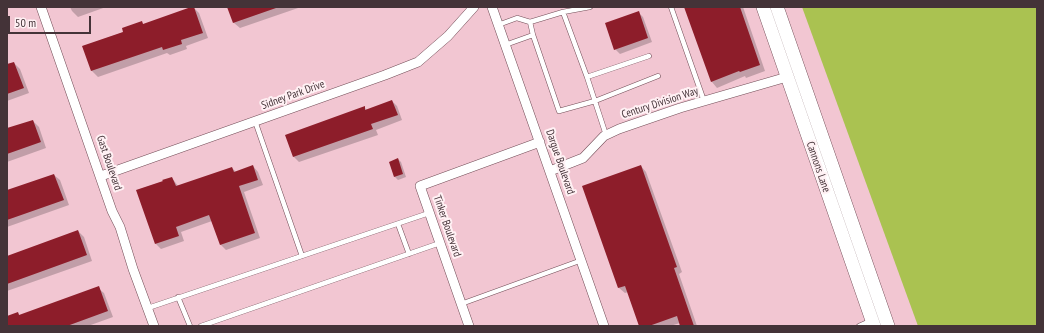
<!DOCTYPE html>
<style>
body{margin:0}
#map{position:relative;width:1044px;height:333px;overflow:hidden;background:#f2c6d2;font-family:"PT Sans Narrow",sans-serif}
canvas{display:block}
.frame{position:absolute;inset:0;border:8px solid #443338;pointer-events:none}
.scale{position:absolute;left:8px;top:16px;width:83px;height:18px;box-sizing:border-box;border:2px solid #443338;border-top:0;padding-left:5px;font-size:12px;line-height:14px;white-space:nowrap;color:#443338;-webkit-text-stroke:3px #fff1f4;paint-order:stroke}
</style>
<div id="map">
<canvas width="1044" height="333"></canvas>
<div class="frame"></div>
<div class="scale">50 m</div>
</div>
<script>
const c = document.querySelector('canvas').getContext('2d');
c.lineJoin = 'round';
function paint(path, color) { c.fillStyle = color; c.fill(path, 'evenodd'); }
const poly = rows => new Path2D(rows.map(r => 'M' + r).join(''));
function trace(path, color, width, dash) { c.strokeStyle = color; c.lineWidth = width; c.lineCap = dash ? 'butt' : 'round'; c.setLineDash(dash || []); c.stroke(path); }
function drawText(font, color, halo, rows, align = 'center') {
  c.font = font + ' "PT Sans Narrow",sans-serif'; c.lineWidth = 4; c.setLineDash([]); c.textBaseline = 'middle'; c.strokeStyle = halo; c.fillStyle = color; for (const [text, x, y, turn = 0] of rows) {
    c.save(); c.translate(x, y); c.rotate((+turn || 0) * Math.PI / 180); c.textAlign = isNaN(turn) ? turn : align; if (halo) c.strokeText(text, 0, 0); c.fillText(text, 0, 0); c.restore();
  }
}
const green = poly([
 [802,7,1037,7,1037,326,918,326]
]);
const shadow = poly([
 [70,7,106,7,78,17,72,11],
 [193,7,199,13,208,38,186,46,187,49,170,55,167,53,98,77,92,71,84,46,124,32,141,22,144,25],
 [228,7,301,7,240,28,234,23],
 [685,7,743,7,765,71,746,78,745,76,717,88,712,82],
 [638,12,643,17,652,42,620,54,615,49],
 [14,63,20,69,29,93,7,101,7,65],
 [392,101,397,106,402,120,376,130,378,135,299,162,294,157,287,135,365,108,367,110],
 [33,121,39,127,46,148,7,162,7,130],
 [398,159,401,162,406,177,398,180,395,177,390,162],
 [253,166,258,172,263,185,244,192,260,238,226,250,221,245,212,221,181,232,184,241,161,249,156,244,172,178,178,186,232,168,236,172],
 [641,166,646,172,682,272,679,274,697,326,681,326,680,323,670,326,640,326,628,292,625,293,619,288],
 [54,175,60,180,69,205,7,227,7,192],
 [78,231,84,237,92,261,7,291,7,257],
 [98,288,104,293,113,317,88,326,7,326,7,317,18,313,20,316]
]);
const building = poly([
 [191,7,194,7,203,33,181,40,182,44,163,50,162,47,91,71,82,46,123,32,122,28,142,21,143,24],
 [227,7,275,7,276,8,233,23],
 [684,7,740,7,760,65,740,72,739,71,711,82],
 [639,11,648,38,614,50,605,23],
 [14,62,24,88,7,94,7,64],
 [392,100,398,115,371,124,373,129,293,157,285,135,365,106,365,110],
 [33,120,41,142,7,154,7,128],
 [398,158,403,174,394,177,389,162],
 [253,165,258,180,239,186,255,233,220,245,209,215,176,227,179,236,155,244,136,190,163,181,162,180,172,177,176,186,232,167,234,172],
 [641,165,677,267,674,268,694,326,680,326,677,316,649,326,639,326,625,286,618,288,582,186],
 [54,174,64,200,7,220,7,190],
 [78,230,87,255,7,284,7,256],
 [99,286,108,311,67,326,7,326,7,316,18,312,19,315]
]);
const lane = poly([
 [671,7,704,101],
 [563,12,590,7],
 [498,25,517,18,530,22],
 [533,35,559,111,595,101,658,76],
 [505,45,533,35,530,22,563,12,587,77,606,135],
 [587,77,649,56],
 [255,121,302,256],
 [398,224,409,254],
 [178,297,190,326],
 [461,304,582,260],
 [148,308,429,213],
 [201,326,440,243],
 [859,326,870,321]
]);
const street = poly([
 [41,7,112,211,120,227,133,269,154,326],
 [492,7,604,326],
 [550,171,583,158,604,136,619,129,680,108,787,77],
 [101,176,385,75,418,62,448,36,474,7],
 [469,326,420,186,540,142]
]);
const secondary = poly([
 [763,7,874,326],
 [777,7,888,326]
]);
const streetNames = [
 ["Sidney Park Drive",293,95,-20],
 ["Century Division Way",660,103,-18],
 ["Dargue Boulevard",560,162,71],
 ["Gast Boulevard",109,163,71],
 ["Cannons Lane",818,167,71],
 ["Tinker Boulevard",447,226,71]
];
paint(green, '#aac251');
paint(shadow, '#0003');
paint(building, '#8d1d2a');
trace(lane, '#734e58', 5.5);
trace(street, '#734e58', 10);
trace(secondary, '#734e58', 14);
trace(lane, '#fff', 4.5);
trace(street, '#fff', 9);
trace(secondary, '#fff', 13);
drawText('11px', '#443338', '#fff1f4', streetNames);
</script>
